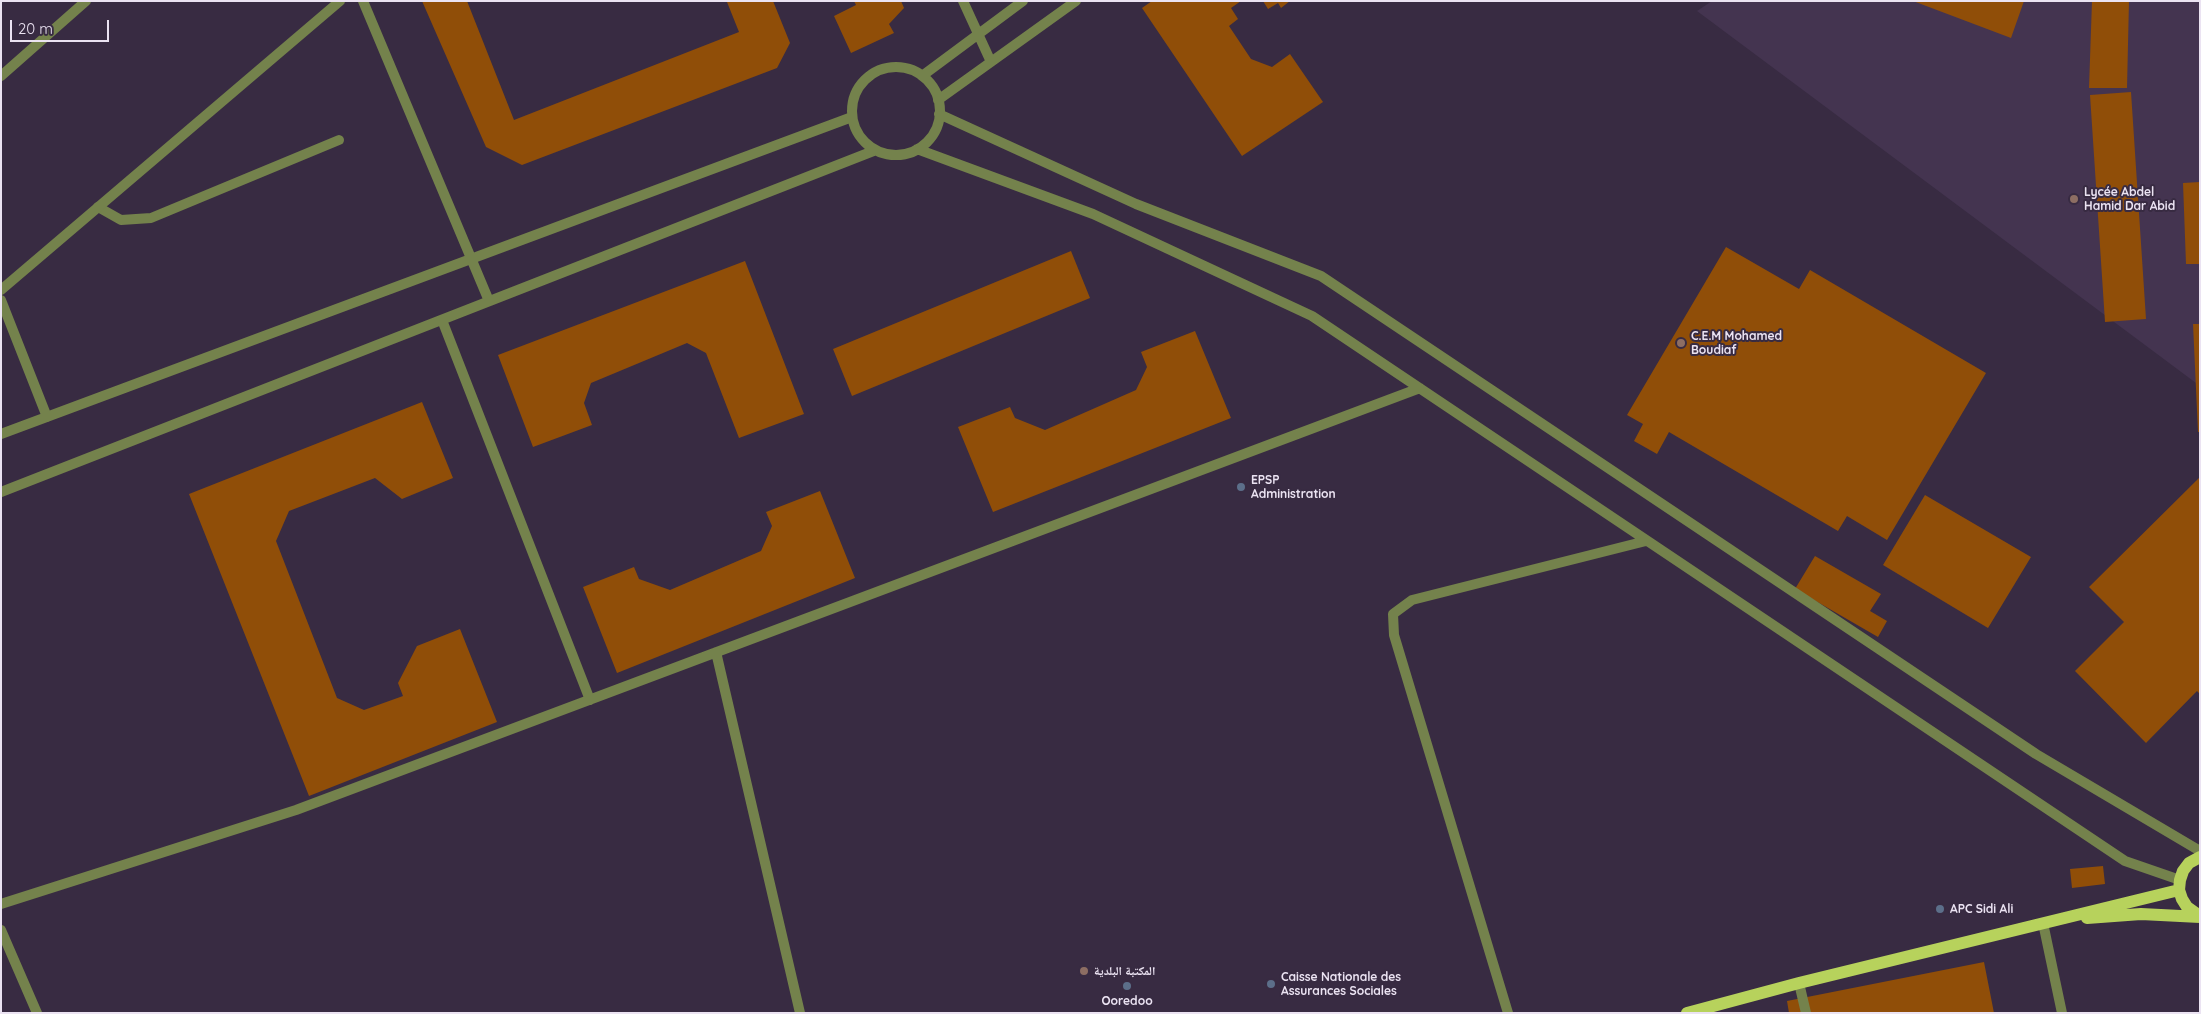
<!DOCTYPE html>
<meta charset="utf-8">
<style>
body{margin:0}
#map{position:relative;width:2201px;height:1014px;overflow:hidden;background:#382b42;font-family:Quicksand,sans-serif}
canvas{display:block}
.frame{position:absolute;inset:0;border:2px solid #ebe3f2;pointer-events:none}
.scale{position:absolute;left:10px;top:20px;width:99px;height:22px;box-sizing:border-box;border:2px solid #ebe3f2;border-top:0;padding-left:6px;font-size:15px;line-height:18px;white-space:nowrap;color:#ebe3f2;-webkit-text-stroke:4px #382b42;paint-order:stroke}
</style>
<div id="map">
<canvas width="2201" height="1014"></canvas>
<div class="frame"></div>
<div class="scale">20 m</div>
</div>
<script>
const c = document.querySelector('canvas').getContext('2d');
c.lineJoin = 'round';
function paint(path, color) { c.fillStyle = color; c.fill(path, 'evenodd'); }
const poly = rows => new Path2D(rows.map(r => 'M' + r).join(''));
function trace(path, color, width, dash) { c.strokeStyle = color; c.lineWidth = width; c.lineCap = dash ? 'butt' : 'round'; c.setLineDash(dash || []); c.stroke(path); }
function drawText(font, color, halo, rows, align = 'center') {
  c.font = font + ' Quicksand,"Noto Naskh Arabic",sans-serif'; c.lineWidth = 4; c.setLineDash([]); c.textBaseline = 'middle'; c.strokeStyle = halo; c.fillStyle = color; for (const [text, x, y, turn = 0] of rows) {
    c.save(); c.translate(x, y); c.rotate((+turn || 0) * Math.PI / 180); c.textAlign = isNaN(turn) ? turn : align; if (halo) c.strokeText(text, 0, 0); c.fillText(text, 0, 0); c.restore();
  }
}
const built = poly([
 [1712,1,2200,1,2200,386,1697,11]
]);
const building = poly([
 [422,1,467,1,514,120,739,32,727,2,729,1,773,1,790,43,777,68,522,165,486,147],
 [854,1,901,1,904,8,889,24,894,33,851,53,834,16,856,5],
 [1152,1,1241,1,1231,8,1238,19,1229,26,1251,59,1272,67,1290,54,1323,102,1242,156,1142,8],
 [1263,1,1290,1,1281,8,1278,3,1268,9],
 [1913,1,2024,1,2011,38],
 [2092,1,2129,1,2127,88,2089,88],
 [2131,92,2146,319,2105,322,2090,95],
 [2200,182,2200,264,2186,264,2183,183],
 [1726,247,1799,289,1810,270,1986,373,1887,540,1847,516,1838,531,1669,432,1657,454,1634,441,1643,424,1627,415],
 [1071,251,1090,298,852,396,833,349],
 [745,261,804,414,739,438,706,353,687,343,591,383,584,403,592,425,533,447,498,355],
 [2193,324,2200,324,2200,432,2198,432],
 [1195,331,1231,418,993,512,958,427,1010,407,1015,418,1045,430,1136,390,1147,367,1141,352],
 [422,402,453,478,402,499,375,478,289,511,276,541,337,698,364,710,403,696,398,683,417,646,460,629,497,722,309,796,189,494],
 [2200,477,2200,694,2197,691,2146,743,2075,671,2124,622,2089,587],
 [820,491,855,578,617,673,583,587,634,567,639,579,670,590,761,551,772,526,766,512],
 [1925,495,2031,557,1988,628,1883,565],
 [1815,556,1881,594,1870,611,1887,621,1878,637,1795,589],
 [2103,866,2105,884,2072,888,2070,869],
 [1984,962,1994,1013,1789,1013,1787,1001]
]);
const service = poly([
 [98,207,121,220,151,218,339,140]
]);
const minor = poly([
 [363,1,489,301],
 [963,1,991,62],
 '852 111a44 44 0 1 1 88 0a44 44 0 1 1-88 0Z',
 [1,76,86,1],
 [922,76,1023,1],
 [938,100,1076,1],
 [939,114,1136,204,1321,276,2036,754,2200,851],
 [917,149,1093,214,1312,316,2125,861,2180,880],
 [1,290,340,1],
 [1,300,47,417],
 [442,320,590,700],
 [1,434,852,117],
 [1,492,876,150],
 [716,652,800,1013],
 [1,904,296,810,1420,388],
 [2043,923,2062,1013],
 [1,930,37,1013],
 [1799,983,1806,1013],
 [1508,1013,1394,635,1393,614,1412,600,1646,541]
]);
const primary = poly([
 [2200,857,2189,863,2183,871,2180,880,2179,890,2182,899,2187,907,2200,916],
 [2087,918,2141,914,2200,917],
 [1687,1013,1799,983,2179,890]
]);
const markers = [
 [2074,199,5,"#8d6e63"],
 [1681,343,5,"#8d6e63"],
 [1241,487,5,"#5c6f8a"],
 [1940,909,5,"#5c6f8a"],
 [1084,971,5,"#8d6e63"],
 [1271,984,5,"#5c6f8a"],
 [1127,986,5,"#5c6f8a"]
];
const poiNames = [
 ["Lycée Abdel",2084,192],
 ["Hamid Dar Abid",2084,206],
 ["C.E.M Mohamed",1691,336],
 ["Boudiaf",1691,350],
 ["EPSP",1251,480],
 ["Administration",1251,494],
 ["APC Sidi Ali",1950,909],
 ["المكتبة البلدية",1094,971],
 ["Caisse Nationale des",1281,977],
 ["Assurances Sociales",1281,991],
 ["Ooredoo",1127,1001,"center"]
];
paint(built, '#443450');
paint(building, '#904e08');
trace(service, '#74824c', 10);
trace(minor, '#74824c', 10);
trace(primary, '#b7d25c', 12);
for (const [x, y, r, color] of markers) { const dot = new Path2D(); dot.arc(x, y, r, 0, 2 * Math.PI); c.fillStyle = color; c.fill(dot); trace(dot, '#382b42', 2); }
drawText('bold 12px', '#ebe3f2', '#382b42', poiNames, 'left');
</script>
